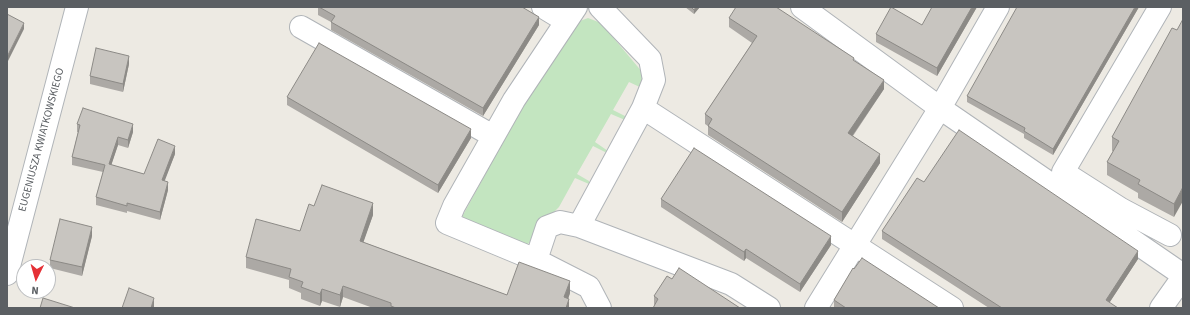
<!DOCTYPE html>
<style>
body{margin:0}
#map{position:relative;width:1190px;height:315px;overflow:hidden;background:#edeae3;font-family:"Source Sans 3",sans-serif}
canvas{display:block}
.frame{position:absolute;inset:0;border:8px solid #5b5f63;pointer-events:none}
.north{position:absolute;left:16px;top:259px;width:40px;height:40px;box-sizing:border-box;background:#fff;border:1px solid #bdbfc1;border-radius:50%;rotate:185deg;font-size:11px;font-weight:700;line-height:16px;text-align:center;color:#5b5f63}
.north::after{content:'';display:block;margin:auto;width:14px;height:18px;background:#e53136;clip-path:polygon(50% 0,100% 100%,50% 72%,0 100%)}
</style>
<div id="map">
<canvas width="1190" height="315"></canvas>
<div class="frame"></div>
<div class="north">N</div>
</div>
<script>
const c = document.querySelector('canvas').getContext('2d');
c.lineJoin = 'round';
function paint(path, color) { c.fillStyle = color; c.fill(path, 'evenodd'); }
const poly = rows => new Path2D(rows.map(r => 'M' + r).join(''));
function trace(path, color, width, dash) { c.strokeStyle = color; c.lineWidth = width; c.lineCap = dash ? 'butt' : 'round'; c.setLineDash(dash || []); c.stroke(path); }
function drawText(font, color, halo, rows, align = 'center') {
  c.font = font + ' "Source Sans 3",sans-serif'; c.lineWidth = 3; c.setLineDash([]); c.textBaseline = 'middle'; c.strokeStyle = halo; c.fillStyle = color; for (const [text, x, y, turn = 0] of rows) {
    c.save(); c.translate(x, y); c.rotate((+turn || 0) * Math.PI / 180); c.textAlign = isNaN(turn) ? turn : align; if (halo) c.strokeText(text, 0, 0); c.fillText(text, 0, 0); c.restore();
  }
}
const green = poly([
 [588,18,601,23,643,73,644,89,629,82,613,110,625,116,625,120,611,114,595,142,608,151,605,152,593,146,577,174,589,181,589,184,575,178,559,207,535,231,529,243,523,248,462,221,463,215,535,83,580,21]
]);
const minor = poly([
 [543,7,566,21],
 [576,7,514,100,454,206,447,223,536,260,547,227,560,222,579,226],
 [600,7,650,59,654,80,643,108,952,308],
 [802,7,940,108,816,308],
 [998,7,940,108,1183,275],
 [1160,7,1063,172,1121,209,1170,235],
 [301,27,493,136],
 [643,108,579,226,731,284,769,308],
 [536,260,589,287,600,308],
 [7,274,77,7],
 [1161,308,1183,277]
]);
const wall = poly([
 [318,7,522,7,539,25,483,116,331,30,331,22,318,15],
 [685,7,700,7,694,14],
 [977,7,937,76,876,42,876,34,922,25],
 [1139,7,1053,155,1024,138,1024,134,967,102,967,96],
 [729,18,854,61,884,89,853,136,880,163,842,222,708,135,708,126,705,124,705,114,752,43,729,27],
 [1177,30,1174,217,1138,198,1138,193,1107,175,1107,162,1113,151,1112,151,1112,137],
 [129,64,123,92,90,84,90,76],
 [287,97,471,138,438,193,287,105],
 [77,124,133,132,128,148,118,145,111,165,144,174,175,154,164,181,168,190,160,220,127,211,127,213,96,205,96,197,103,172,72,165,72,157,78,132,77,132],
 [924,182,1138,259,1109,303,1118,308,989,308,882,239,882,231],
 [661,199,831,245,800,292,746,258,744,261,661,207],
 [314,206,373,215,363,242,507,295,570,293,568,299,569,308,373,308,343,297,340,307,322,301,320,306,301,299,301,293,289,288,289,280,246,268,246,257,300,231],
 [92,236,82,276,50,268,50,260],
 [672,279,654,306,654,296],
 [834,300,939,308,834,308]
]);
const shadedWall = poly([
 [696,7,700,7,694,14,694,10],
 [972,7,977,7,937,76,937,68],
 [1135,7,1139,7,1053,155,1053,149],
 [539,17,539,25,483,116,483,108],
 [24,23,24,29,7,63,7,57],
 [129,56,129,64,123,92,123,84],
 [884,80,884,89,848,142,848,133],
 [8,85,8,91,7,95,7,89],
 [133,124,133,132,128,148,128,140],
 [471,129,471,138,438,193,438,185],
 [118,137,118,145,109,172,109,164],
 [175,146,175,154,162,188,162,180],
 [880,154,880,163,842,222,842,212],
 [168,182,168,190,160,220,160,212],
 [1183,187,1183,201,1174,217,1174,204],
 [373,203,373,215,360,252,360,241],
 [92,227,92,236,82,276,82,267],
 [831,236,831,245,800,292,800,284],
 [746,249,746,258,744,261,744,252],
 [1138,251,1138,259,1106,308,1106,300],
 [570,281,570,293,565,308,564,297],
 [343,286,343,297,340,307,340,295],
 [322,289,322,301,320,306,320,294],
 [154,298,154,308,151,308],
 [569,299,569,308,566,308]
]);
const building = poly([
 [319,7,522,7,539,17,483,108,331,22,335,16,319,7],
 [691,7,696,7,694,10,691,7],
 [736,7,776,7,854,58,853,60,884,80,848,133,880,154,842,212,708,126,712,119,705,114,757,36,729,18,736,7],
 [891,7,922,25,932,7,972,7,937,68,876,34,891,7],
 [1017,7,1135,7,1053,149,1024,131,1025,128,967,96,1017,7],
 [7,14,24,23,7,57,7,14],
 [1183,19,1183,187,1174,204,1138,184,1140,180,1107,162,1119,141,1112,137,1172,28,1177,30,1183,19],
 [319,43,471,129,438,185,287,97,319,43],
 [96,48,129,56,123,84,90,76,96,48],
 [83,108,133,124,128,140,118,137,109,164,144,174,158,139,175,146,162,180,168,182,160,212,127,203,127,206,96,197,105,165,72,157,80,125,77,124,83,108],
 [959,130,1138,251,1106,300,1118,308,1002,308,882,231,917,178,924,182,959,130],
 [694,148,831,236,800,284,746,249,744,252,661,199,694,148],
 [322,185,373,203,360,241,507,295,519,262,570,281,564,297,569,299,566,308,396,308,391,306,391,303,343,286,340,295,322,289,320,294,301,287,303,282,289,277,291,269,246,257,256,219,300,231,309,204,314,206,322,185],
 [60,219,92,227,82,267,50,260,60,219],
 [862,258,939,308,846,308,834,300,853,268,854,269,862,258],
 [679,268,740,308,653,308,658,299,654,296,667,276,672,279,679,268],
 [129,288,154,298,151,308,122,308,129,288],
 [43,298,75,308,40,308,43,298]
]);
const streetNames = [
 ["EUGENIUSZA KWIATKOWSKIEGO",42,140,-75]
];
paint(green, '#c3e5c0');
trace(minor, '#b0b4b8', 24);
trace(minor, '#fff', 22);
paint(wall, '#aca9a5');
paint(shadedWall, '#8c8a86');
paint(building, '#c8c5c0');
trace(building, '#8c8a86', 1);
drawText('11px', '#5b5f63', '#fff', streetNames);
</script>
